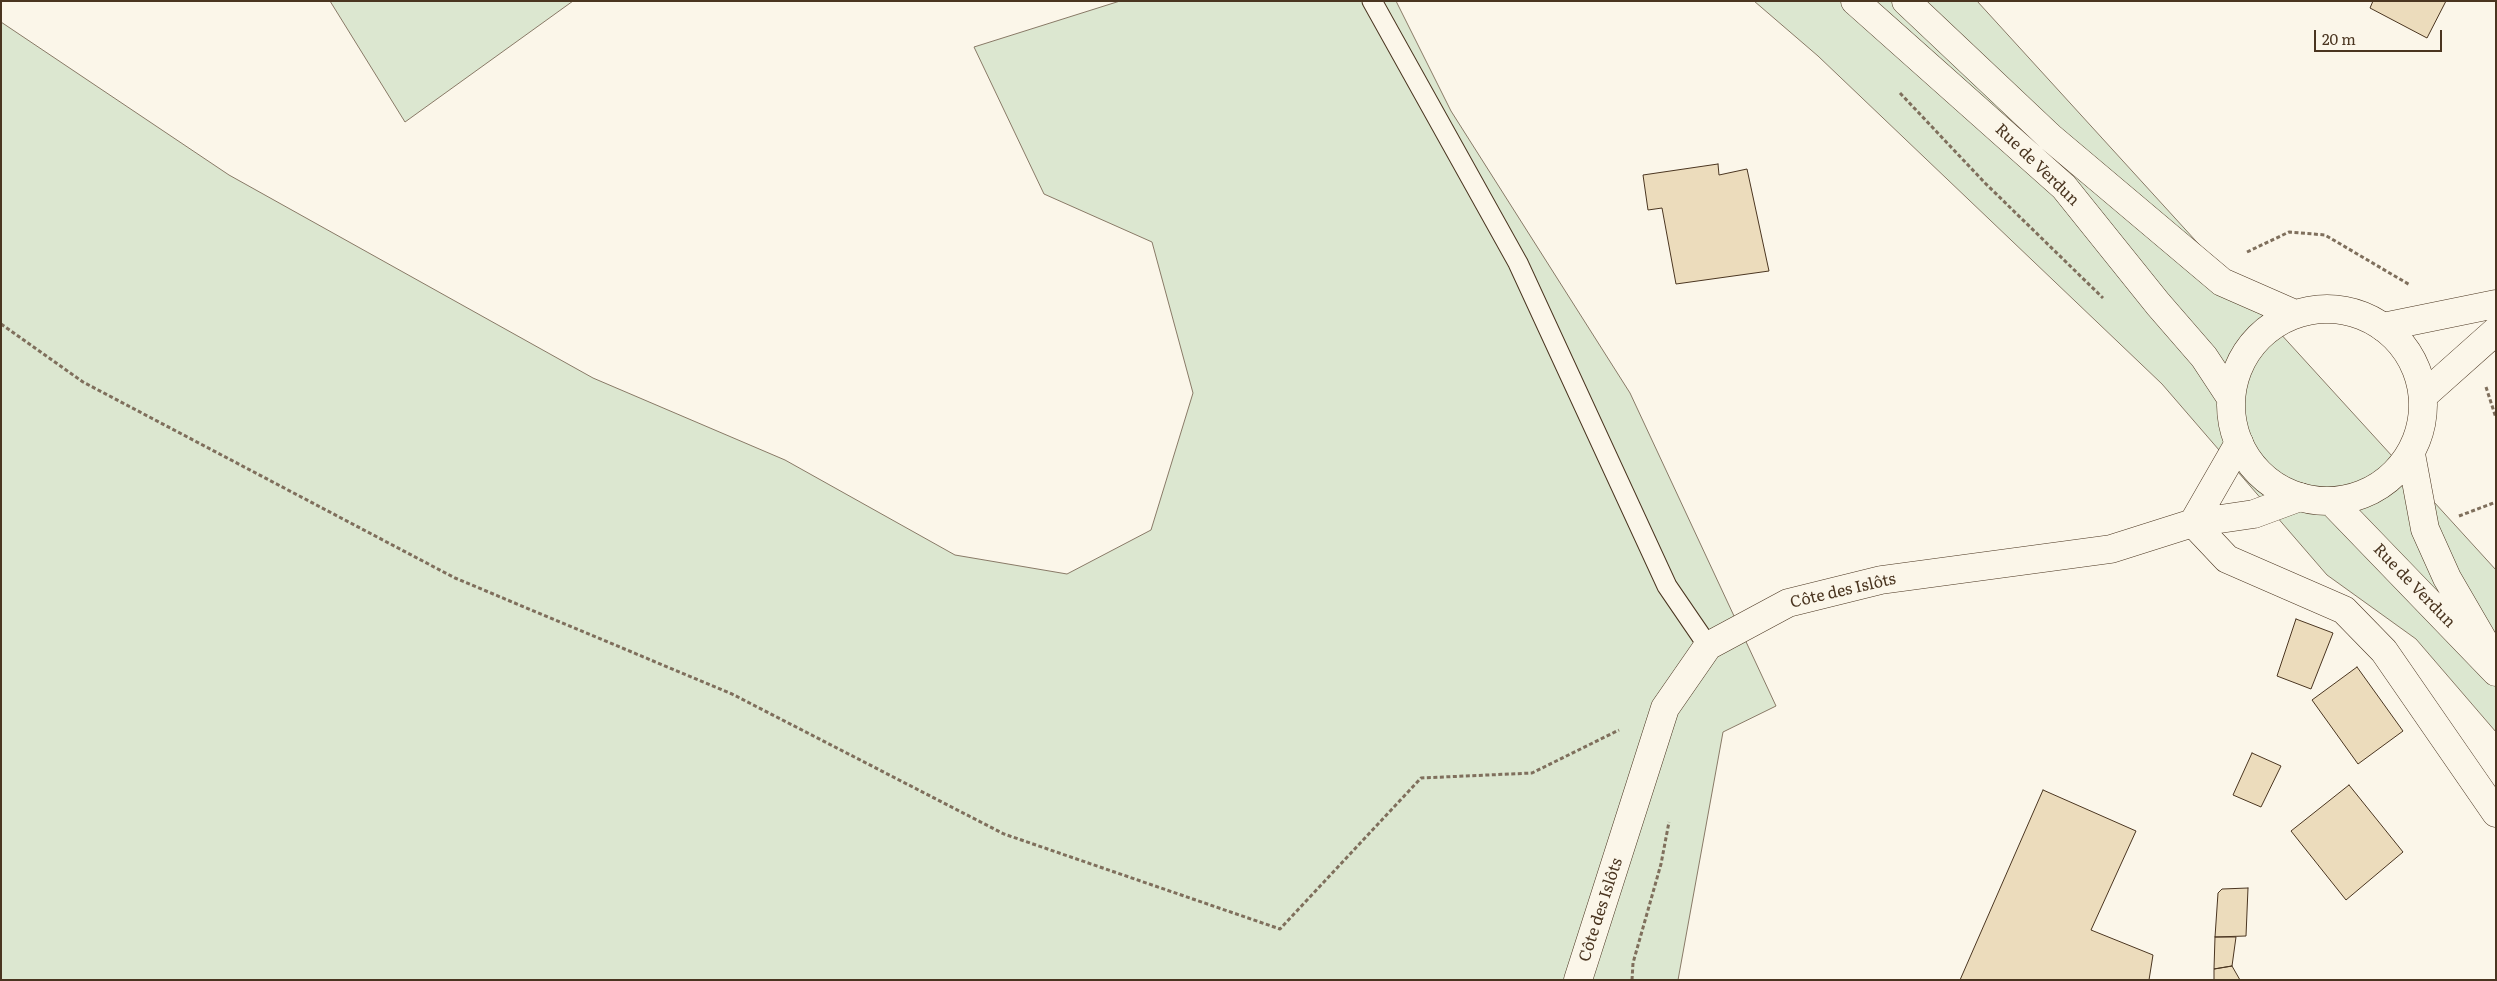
<!DOCTYPE html>
<meta charset="utf-8">
<style>
body{margin:0}
#map{position:relative;width:2497px;height:981px;overflow:hidden;background:#fbf6e9;font-family:Literata,serif}
canvas{display:block}
.frame{position:absolute;inset:0;border:2px solid #4a3520;pointer-events:none}
.scale{position:absolute;left:2314px;top:30px;width:128px;height:22px;box-sizing:border-box;border:2px solid #4a3520;border-top:0;padding-left:6px;font-size:15px;line-height:18px;white-space:nowrap;color:#4a3520;-webkit-text-stroke:4px #fbf6e9;paint-order:stroke}
</style>
<div id="map">
<canvas width="2497" height="981"></canvas>
<div class="frame"></div>
<div class="scale">20 m</div>
</div>
<script>
const c = document.querySelector('canvas').getContext('2d');
c.lineJoin = 'round';
function paint(path, color) { c.fillStyle = color; c.fill(path, 'evenodd'); }
const poly = rows => new Path2D(rows.map(r => 'M' + r).join(''));
function trace(path, color, width, dash) { c.strokeStyle = color; c.lineWidth = width; c.lineCap = dash ? 'butt' : 'round'; c.setLineDash(dash || []); c.stroke(path); }
function drawText(font, color, halo, rows, align = 'center') {
  c.font = font + ' Literata,serif'; c.lineWidth = 4; c.setLineDash([]); c.textBaseline = 'middle'; c.strokeStyle = halo; c.fillStyle = color; for (const [text, x, y, turn = 0] of rows) {
    c.save(); c.translate(x, y); c.rotate((+turn || 0) * Math.PI / 180); c.textAlign = isNaN(turn) ? turn : align; if (halo) c.strokeText(text, 0, 0); c.fillText(text, 0, 0); c.restore();
  }
}
const green = poly([
 [330,1,573,1,405,122,330,1],
 [1120,1,1396,1,1451,111,1630,393,1776,706,1723,732,1678,980,1,980,1,22,229,175,593,378,785,460,955,555,1067,574,1151,530,1193,393,1152,242,1044,194,974,47,1120,1],
 [1754,1,1977,1,2496,570,2496,732,2416,639,2327,575,2162,384,1818,56,1754,1]
]);
const building = poly([
 [2373,1,2446,1,2427,38,2370,8,2373,1],
 [1718,164,1719,175,1747,169,1769,271,1676,284,1662,208,1648,210,1643,175,1718,164],
 [2296,619,2333,633,2311,689,2277,676,2296,619],
 [2357,667,2403,731,2358,764,2312,700,2357,667],
 [2252,753,2281,766,2261,807,2233,795,2252,753],
 [2349,785,2403,852,2346,900,2291,831,2349,785],
 [2043,790,2136,831,2091,930,2153,955,2149,980,1960,980,2043,790],
 [2248,888,2246,936,2215,937,2218,893,2222,889,2248,888],
 [2215,937,2236,937,2232,966,2214,969,2215,937],
 [2232,966,2240,980,2214,980,2214,969,2232,966]
]);
const path = poly([
 [1900,93,1985,183,2103,298],
 [2247,252,2289,232,2325,235,2410,285],
 [1,324,83,382,455,578,732,694,1004,834,1280,929,1421,778,1532,773,1619,730],
 [2486,387,2496,418],
 [2459,516,2496,502],
 [1632,980,1633,963,1661,864,1669,822]
]);
const service = poly([
 [1372,1,1518,263,1667,586,1708,646]
]);
const minor = poly([
 [2193,523,2227,559,2344,610,2384,651,2496,813]
]);
const tertiary = poly([
 [2383,327,2496,304],
 [2423,396,2496,331],
 [2193,523,2239,443],
 [1578,980,1665,708,1708,646,1788,603,1881,580,2111,549,2193,523,2254,514,2300,497]
]);
const secondary = poly([
 [1855,1,2064,187,2158,304,2204,357,2231,398],
 [1906,1,2050,137,2222,282,2295,314],
 '2231 405a96 96 0 1 1 192 0a96 96 0 1 1-192 0Z',
 [2411,454,2425,529,2447,578,2487,647],
 [2331,501,2496,672]
]);
const streetNames = [
 ["Rue de Verdun",2037,165,44],
 ["Rue de Verdun",2414,586,46],
 ["Côte des Islôts",1843,591,-13],
 ["Côte des Islôts",1601,910,-72]
];
paint(green, '#dce7d0');
trace(green, '#887966', 1);
paint(building, '#ecdcbc');
trace(building, '#4a3520', 1);
trace(service, '#4a3520', 21);
trace(minor, '#4a3520', 29);
trace(tertiary, '#4a3520', 29);
trace(secondary, '#4a3520', 29);
trace(path, '#7f6f5c', 3, [4, 2.5]);
trace(service, '#fbf6e9', 19);
trace(minor, '#fbf6e9', 28);
trace(tertiary, '#fbf6e9', 28);
trace(secondary, '#fbf6e9', 28);
drawText('16px', '#4a3520', '#fbf6e9', streetNames);
</script>
